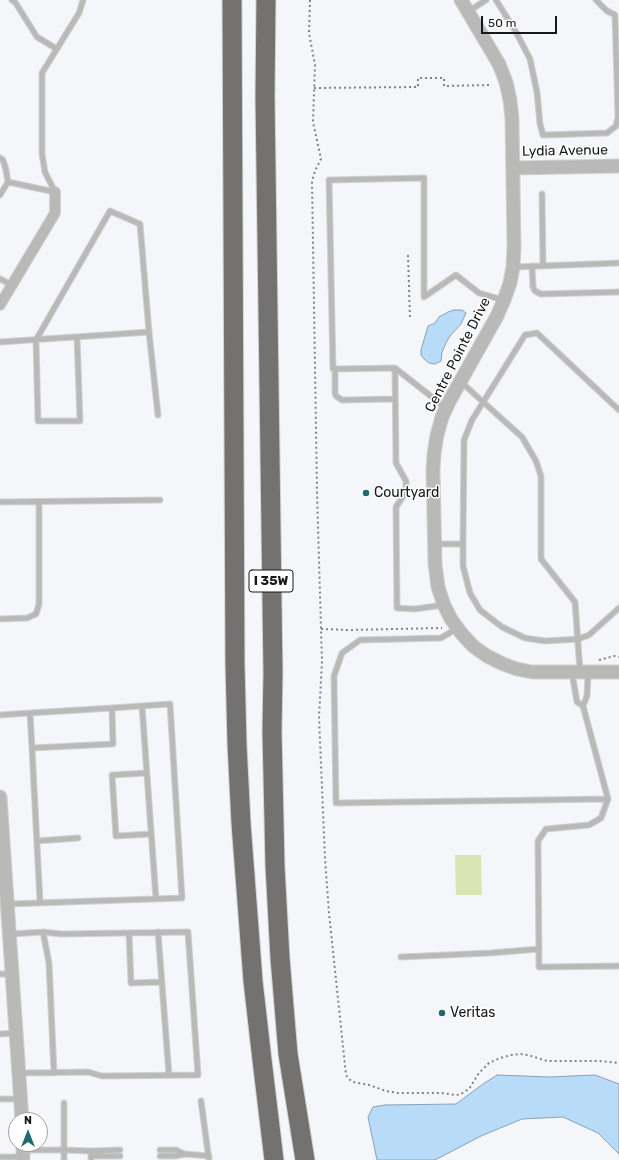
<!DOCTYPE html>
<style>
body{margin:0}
#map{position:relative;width:619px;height:1160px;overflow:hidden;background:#f5f6f9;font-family:Rubik,sans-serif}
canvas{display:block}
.north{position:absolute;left:8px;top:1112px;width:40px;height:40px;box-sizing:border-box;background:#fff;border:1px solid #a2a3a3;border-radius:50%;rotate:0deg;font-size:11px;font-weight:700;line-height:16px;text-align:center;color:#171819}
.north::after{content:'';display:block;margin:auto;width:14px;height:18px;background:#1e6a70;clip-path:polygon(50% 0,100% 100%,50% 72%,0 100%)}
.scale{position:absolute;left:481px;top:16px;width:76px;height:18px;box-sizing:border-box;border:2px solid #171819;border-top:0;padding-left:5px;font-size:12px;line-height:14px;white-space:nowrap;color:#171819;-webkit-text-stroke:3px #fff;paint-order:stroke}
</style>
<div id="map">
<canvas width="619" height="1160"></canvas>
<div class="north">N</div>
<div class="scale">50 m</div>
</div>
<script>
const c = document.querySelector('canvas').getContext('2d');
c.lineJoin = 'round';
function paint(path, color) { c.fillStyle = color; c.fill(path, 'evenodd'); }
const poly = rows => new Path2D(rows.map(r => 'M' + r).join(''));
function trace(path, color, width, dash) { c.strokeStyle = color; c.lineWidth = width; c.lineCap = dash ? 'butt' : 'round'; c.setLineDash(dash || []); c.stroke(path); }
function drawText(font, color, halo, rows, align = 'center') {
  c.font = font + ' Rubik,sans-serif'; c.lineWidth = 3; c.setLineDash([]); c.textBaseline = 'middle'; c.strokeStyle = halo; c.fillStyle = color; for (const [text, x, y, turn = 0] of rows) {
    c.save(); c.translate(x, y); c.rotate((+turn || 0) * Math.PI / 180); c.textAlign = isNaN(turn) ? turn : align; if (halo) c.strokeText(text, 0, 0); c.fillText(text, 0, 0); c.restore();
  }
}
const green = poly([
 [455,855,481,855,482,895,456,895]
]);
const water = poly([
 [454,310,462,310,466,313,461,324,450,336,446,343,442,352,441,361,435,364,429,363,424,359,421,355,421,350,428,326,435,323,439,317,448,312,454,310],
 [497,1075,550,1077,595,1075,619,1084,619,1154,598,1133,563,1117,522,1119,481,1136,435,1160,377,1160,368,1117,373,1107,385,1105,456,1104,483,1084,497,1075]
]);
const path = poly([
 [310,0,309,33,315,65,313,122,321,159,315,171,312,181,317,492,322,662,319,717,325,858,329,913,346,1075,349,1079,353,1082,369,1085,386,1091,398,1093,441,1093,456,1095,461,1094,469,1089,479,1073,489,1063,500,1058,511,1055,521,1054,528,1055,547,1061,599,1061,619,1063],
 [314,88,418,87,418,78,444,78,444,86,490,85],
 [408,255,410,319],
 [321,629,349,630,442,628],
 [599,660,614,656,619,657]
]);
const service = poly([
 [12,0,15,2,37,37,57,49],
 [496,0,516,32,530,59,537,92,540,124,543,135,607,133,616,126,618,117,615,15,607,11,596,0],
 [469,11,486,0],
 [0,158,3,160,6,170,8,182],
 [55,192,45,172,42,154,42,73,79,13,83,0],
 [542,194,543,266],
 [0,195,8,182,55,192],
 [532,266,533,287,535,291,541,294,619,292],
 [514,267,619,263],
 [0,279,12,285],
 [77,337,80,421,38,421,36,340,110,211,140,224,149,332],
 [0,342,149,332,158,415],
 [395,368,333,369,329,180,424,178,424,297,456,275,479,293,503,300],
 [335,369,335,393,336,396,342,400,395,399],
 [461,382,522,437,536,461,541,476,541,559,575,602,580,671],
 [619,410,537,333,525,335,472,420,464,440,463,540,463,566,470,593,480,610,502,627,525,638,545,641,578,639,589,635,619,608],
 [0,502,160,500],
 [434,544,463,544],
 [443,605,415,609,397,608,396,507,402,498,406,490,406,481,396,463,395,368,446,408],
 [0,619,27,618,36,614,39,604,39,502],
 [456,629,441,638,360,640,342,653,334,676,336,803,608,799,583,706,587,696,588,673],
 [572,673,577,702,583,706],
 [142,706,156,899],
 [0,715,30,713,112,708,113,744,32,748,30,713],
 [32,748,40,902],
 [147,773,112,775,116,836,151,834],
 [608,799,601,818,589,825,546,829,538,841,539,967,619,966],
 [37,841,78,838],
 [8,904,182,898,170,704,112,708],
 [43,932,49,963,54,1073],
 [158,932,169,1075],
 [129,933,131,983,162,982],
 [11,934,43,932,61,934,188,932,198,1075,102,1076,88,1072,20,1073],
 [401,957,490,953,539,949],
 [0,974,11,974],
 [0,1034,15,1033],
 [0,1099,20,1099],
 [201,1101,209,1160],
 [64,1103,64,1150,91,1151,91,1160],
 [24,1150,64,1150,64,1160],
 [160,1150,176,1150,184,1154],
 [91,1151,120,1150],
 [91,1156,120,1156],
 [160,1156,175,1156,185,1154,209,1156],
 [0,1157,23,1157]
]);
const minor = poly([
 [0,305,55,213,55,192]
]);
const tertiary = poly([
 [461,0,499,64,506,82,510,100,512,119,514,246,513,267,510,283,504,300,497,316,450,400,442,417,437,435,434,454,433,470,435,564,438,587,444,605,451,619,461,633,473,646,487,656,503,664,517,669,532,672,619,672],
 [513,168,619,166],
 [0,797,22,1120],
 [23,1144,23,1160]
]);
const motorway = poly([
 [232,0,235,665,237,744,241,823,253,981,262,1060,274,1160],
 [266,0,265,97,273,673,272,731,275,866,280,958,288,1054,305,1160]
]);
const markers = [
 [366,493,4,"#1e6a70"],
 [442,1013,4,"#1e6a70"]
];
const shields = [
 [271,581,44]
];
const shieldNames = [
 ["I 35W",271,581]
];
const streetNames = [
 ["Lydia Avenue",565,151,-1],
 ["Centre Pointe Drive",458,355,-63]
];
const poiNames = [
 ["Courtyard",374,493],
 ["Veritas",450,1013]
];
paint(green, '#dae4b4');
paint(water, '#b8dcf8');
trace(water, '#88a1b5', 1);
trace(service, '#d1d2d5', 7);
trace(minor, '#d1d2d5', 12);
trace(tertiary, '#d1d2d5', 15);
trace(motorway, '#d1d2d5', 21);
trace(path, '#818284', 2, [2, 3]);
trace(service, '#b9b9b7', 5);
trace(minor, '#b9b9b7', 10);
trace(tertiary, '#b9b9b7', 13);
trace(motorway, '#737270', 19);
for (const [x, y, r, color] of markers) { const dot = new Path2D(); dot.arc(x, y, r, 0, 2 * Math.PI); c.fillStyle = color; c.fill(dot); trace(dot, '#fff', 1.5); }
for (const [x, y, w] of shields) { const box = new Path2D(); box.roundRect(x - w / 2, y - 11, w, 22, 3); c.fillStyle = '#fff'; c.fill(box); trace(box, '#171819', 1); }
drawText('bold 13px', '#171819', null, shieldNames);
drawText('14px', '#171819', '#fff', streetNames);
drawText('14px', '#171819', '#fff', poiNames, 'left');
</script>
